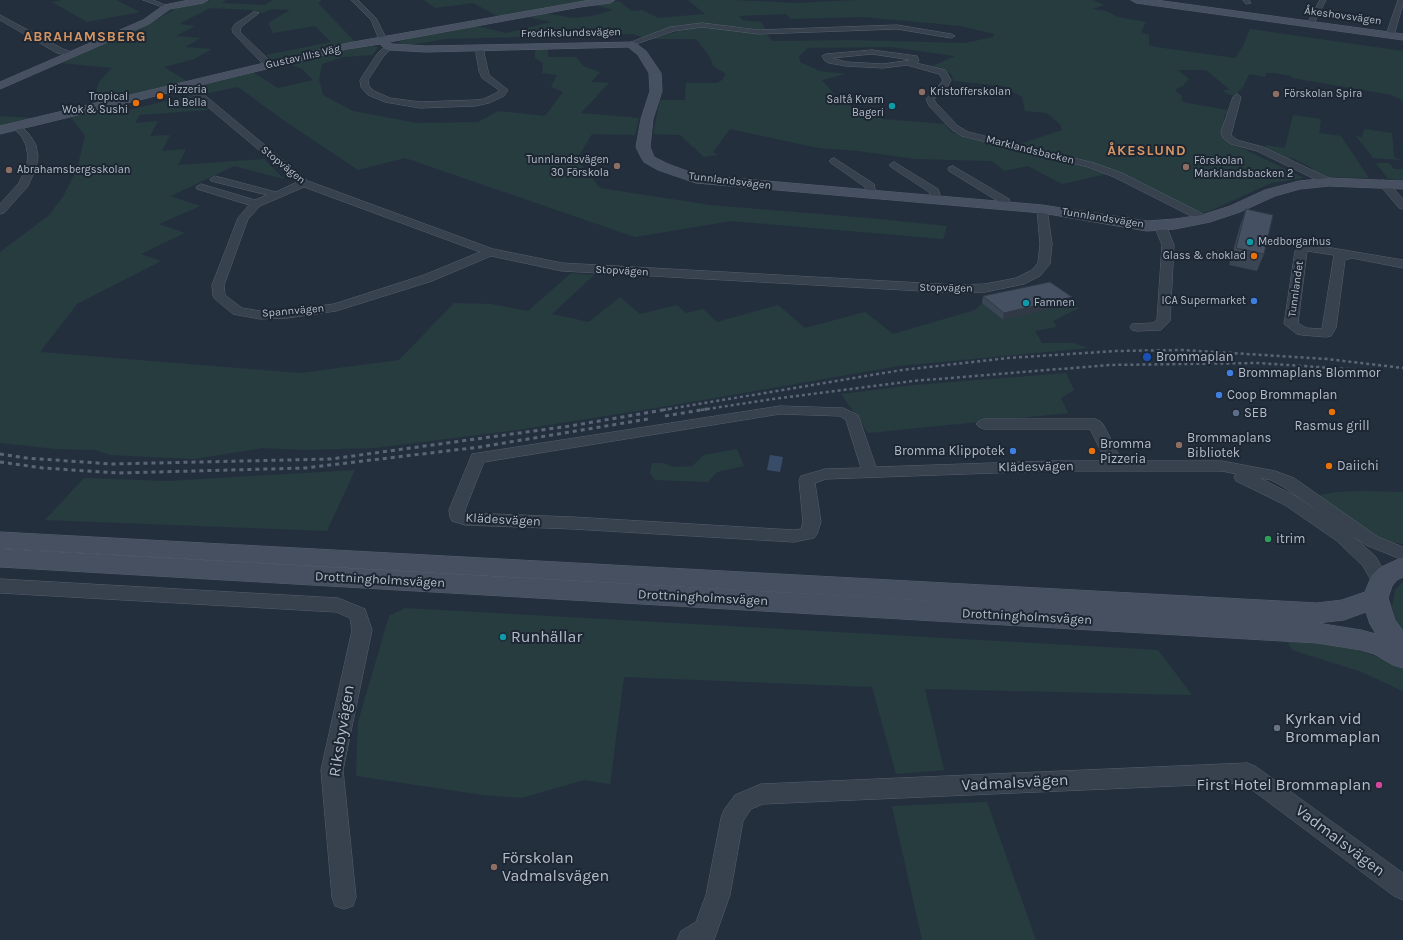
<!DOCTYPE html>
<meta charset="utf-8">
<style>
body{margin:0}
canvas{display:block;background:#242f3e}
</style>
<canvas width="1403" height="940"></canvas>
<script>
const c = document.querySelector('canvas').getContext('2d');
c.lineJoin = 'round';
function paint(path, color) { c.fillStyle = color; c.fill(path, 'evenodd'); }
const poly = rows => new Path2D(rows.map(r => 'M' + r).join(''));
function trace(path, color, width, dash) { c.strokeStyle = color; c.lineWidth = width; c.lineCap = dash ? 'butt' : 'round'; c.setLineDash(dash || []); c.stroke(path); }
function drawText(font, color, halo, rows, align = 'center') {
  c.font = font + ' Karla,sans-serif'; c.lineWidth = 4; c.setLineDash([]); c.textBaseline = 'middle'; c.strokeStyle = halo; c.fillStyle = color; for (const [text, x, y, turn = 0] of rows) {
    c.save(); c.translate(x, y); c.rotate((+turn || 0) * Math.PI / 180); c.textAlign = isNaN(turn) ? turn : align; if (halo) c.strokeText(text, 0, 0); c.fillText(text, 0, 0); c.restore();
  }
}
const green = poly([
 [62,0,116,0,140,12,87,22,52,2],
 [211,0,226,0,222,3,264,5,274,0,322,0,318,3,355,42,285,58,270,59,266,55,331,42,315,26,273,33,268,23,290,10,271,9,263,13,250,13,254,10,210,8,179,24,195,26,176,36,201,38,185,47,212,49,194,59,164,67,188,82,93,104,99,82,112,68,61,63,148,24,177,8],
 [424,0,595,0,501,18,473,3,435,8],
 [688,0,736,0,795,3,856,0,1093,0,1104,5,1092,9,1107,11,1117,17,1146,22,1141,32,1149,35,1149,45,1156,47,1235,58,1243,46,1250,29,1403,51,1403,104,1402,100,1392,95,1292,78,1291,76,1274,73,1266,73,1265,77,1250,74,1248,76,1243,87,1234,96,1224,92,1224,90,1230,90,1206,70,1178,70,1189,79,1184,85,1175,90,1183,97,1181,100,1187,103,1228,110,1224,117,1223,139,1304,178,1271,183,1208,212,1201,212,1093,164,1020,144,1062,130,1060,124,1047,113,1025,111,1022,97,1003,86,953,81,952,75,945,71,932,66,955,56,891,47,808,48,799,56,800,62,820,71,846,74,822,80,841,102,864,112,883,119,945,124,951,132,962,136,1087,167,1107,174,1062,184,1028,166,1004,171,992,161,915,159,858,151,818,148,730,129,713,152,718,155,704,157,680,135,653,134,660,100,685,100,686,83,717,83,722,80,726,74,713,66,711,59,698,41,694,39,651,39,691,28,702,27,753,33,767,34,772,41,850,40,965,43,993,37,994,34,961,26,863,17,791,19,786,14,739,16,742,20,761,22,766,30,713,24,694,24,681,25,642,37,632,34,445,39,406,46,398,42,421,35,477,26,506,33,551,22,528,17,545,13,573,18,592,16,613,10,592,4,619,1,631,11,642,10,658,18,705,14],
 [372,46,378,47,373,55,343,57,322,64,319,80,323,95,353,111,417,123,478,122,498,111,545,116,563,92,551,87,557,75,542,73,543,63,535,58,535,48,548,48,548,57,576,57,583,66,600,72,591,82,609,83,581,113,639,118,635,135,592,134,577,159,600,188,710,205,869,218,947,226,943,239,731,221,635,237,405,158,358,170,286,122,238,87,204,94,198,88,205,84,253,72,278,88,313,80,302,69,289,64,361,47],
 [191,95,208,110,140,115,135,123,158,121,150,136,170,135,162,151,186,149,178,165,264,159,284,179,234,166,171,196,200,206,159,224,185,233,141,254,161,261,77,304,40,352,300,373,399,360,454,303,491,304,528,311,571,273,594,275,552,314,589,322,620,297,640,314,677,305,686,313,703,309,717,322,778,305,805,328,865,312,893,334,975,310,982,303,1003,320,1070,304,1079,308,1053,321,1057,327,1035,331,1042,343,1073,343,1088,348,899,366,662,407,517,430,375,448,302,450,263,448,194,459,109,455,96,450,55,449,0,443,0,252,48,216,63,197,77,169,85,136,70,116,111,106,121,112],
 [1293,115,1321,119,1319,133,1341,136,1369,178,1326,177,1308,170,1314,169,1292,158,1285,159,1265,149,1266,145,1285,148],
 [0,116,33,118,0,126],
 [1364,129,1392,133,1394,157,1402,160,1373,158,1356,136,1362,137],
 [1376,163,1389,163,1394,169,1403,169,1403,180,1388,179],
 [1066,373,1074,390,1061,398,1068,413,868,433,841,394,915,385],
 [737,449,744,466,717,472,708,482,655,480,650,473,652,463,662,463,674,467,692,466,704,455],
 [355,470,327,531,45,520,84,478,167,481],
 [1361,491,1403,492,1403,544,1384,541,1363,529,1319,495,1338,492],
 [1403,582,1403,632,1398,625,1392,608,1395,590],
 [405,608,1158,650,1192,695,925,689,944,770,896,774,872,687,624,677,610,784,584,780,521,798,483,795,356,776,358,722,389,616],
 [1288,642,1328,643,1355,648,1387,661,1403,668,1403,691,1359,671,1292,650],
 [987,802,1036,940,922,940,892,806]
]);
const water = poly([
 [770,455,783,457,780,472,767,470]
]);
const street = poly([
 [143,0,153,0,170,7,165,8,143,0],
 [351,0,358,0,376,18,387,40,386,42,380,42,371,20,351,0],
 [1243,0,1249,0,1251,3,1246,4,1243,0],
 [1320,0,1326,0,1313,25,1309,25,1307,24,1320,0],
 [1398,0,1403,0,1403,4,1394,35,1390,37,1386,35,1398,0],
 [254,12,259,13,241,27,240,32,272,63,272,67,266,67,233,33,232,29,235,24,254,12],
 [0,15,63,49,77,54,73,56,57,53,0,20,0,15],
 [702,23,759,30,897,25,951,34,955,36,951,38,897,29,759,34,702,27,674,31,630,46,626,44,670,27,702,23],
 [386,45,389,45,393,47,383,57,368,80,369,86,374,91,390,98,420,102,475,100,484,99,498,92,499,90,482,78,479,71,476,53,477,48,481,46,485,48,484,53,489,75,508,90,504,96,489,103,475,106,420,108,385,102,368,95,361,87,360,80,377,54,386,45],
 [872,50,917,56,919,61,916,63,945,70,951,80,948,86,934,99,936,103,958,126,968,132,1094,163,1122,173,1209,217,1210,219,1205,222,1201,221,1114,177,1088,167,962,136,952,130,929,106,926,99,941,83,943,80,939,74,907,65,883,68,846,66,829,63,825,61,822,56,826,54,872,50],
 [872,54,911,60,883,64,846,62,832,58,872,54],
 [184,83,190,83,308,181,493,249,562,263,958,285,985,284,1016,278,1032,270,1038,263,1040,244,1037,209,1042,206,1047,209,1052,244,1050,264,1040,276,1024,284,985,292,958,293,562,271,491,256,432,281,336,311,287,318,260,319,238,315,233,314,215,299,213,296,212,285,238,218,249,205,197,189,196,187,201,184,255,200,267,195,211,181,210,179,215,176,276,192,297,182,184,87,183,85,184,83],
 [304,187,480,252,424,275,334,304,287,310,260,311,242,308,225,295,224,285,248,219,260,206,304,187],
 [1237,94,1241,97,1231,135,1237,140,1263,147,1333,180,1334,182,1333,184,1325,184,1257,151,1231,144,1223,138,1221,132,1233,97,1237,94],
 [16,123,19,124,29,134,36,145,38,157,36,168,28,186,4,213,0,214,0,204,19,183,26,168,28,157,26,145,22,137,11,126,16,123],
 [834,158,874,184,876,194,875,196,867,196,865,187,831,163,829,161,831,159,834,158],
 [894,162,938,189,940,195,939,197,931,197,929,192,891,167,889,165,894,162],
 [953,166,1009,199,1010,201,1005,204,1001,203,949,171,948,169,949,167,953,166],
 [1383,180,1387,181,1403,199,1403,209,1399,208,1378,183,1383,180],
 [1160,222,1166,225,1174,245,1170,321,1161,330,1137,331,1132,330,1130,327,1132,324,1153,323,1157,320,1162,245,1154,225,1160,222],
 [1304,245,1314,245,1403,260,1403,268,1352,258,1345,260,1336,328,1331,336,1326,337,1302,335,1297,334,1284,324,1295,251,1300,246,1304,245],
 [1307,251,1334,255,1322,329,1306,328,1298,323,1307,251],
 [780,406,843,408,858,415,876,467,1050,461,1106,461,1090,429,984,429,979,427,976,424,979,421,984,419,1095,419,1100,421,1103,424,1122,461,1222,461,1275,471,1294,478,1378,537,1403,547,1403,560,1366,545,1353,536,1376,557,1390,582,1387,587,1381,589,1375,587,1363,566,1337,541,1285,505,1236,481,1234,477,1236,474,1222,471,1050,471,826,479,815,483,821,522,817,534,814,538,794,542,573,529,465,525,452,521,450,517,449,510,472,454,780,406],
 [780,414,840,416,846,420,861,468,825,469,801,476,799,480,803,522,801,529,794,530,573,517,466,513,465,510,484,462,780,414],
 [1260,478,1271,480,1282,486,1327,517,1297,497,1260,478],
 [0,579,338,598,365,609,372,630,343,770,356,897,353,906,344,909,335,906,332,897,321,770,352,630,350,618,336,612,0,593,0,579],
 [1247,763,1255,766,1403,873,1403,900,1394,896,1243,783,763,804,751,809,743,821,730,895,714,940,677,940,681,931,696,922,706,895,721,818,724,810,735,795,761,784,1247,763]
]);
const secondary = poly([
 [189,0,208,0,203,3,170,9,149,24,0,89,0,82,143,20,164,5,189,0],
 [590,0,615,0,610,3,580,7,389,42,392,44,426,46,634,42,646,51,661,73,662,91,653,119,650,147,654,157,668,164,698,175,1042,205,1147,221,1175,219,1202,215,1230,206,1265,190,1299,181,1329,178,1403,181,1403,189,1329,186,1300,189,1275,196,1240,212,1210,222,1175,229,1147,231,1042,213,696,183,658,170,644,162,642,159,636,147,641,119,650,91,649,73,638,55,628,47,426,52,389,50,385,49,380,44,348,49,0,134,0,126,348,43,590,0],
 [1131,0,1156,0,1403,34,1403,40,1136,3,1131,0],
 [0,532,1317,603,1342,600,1365,592,1372,575,1379,568,1403,557,1403,577,1397,580,1392,586,1388,598,1395,620,1403,631,1403,668,1393,665,1374,654,1361,650,1317,643,0,567,0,549,1186,615,0,548,0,532],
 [1366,612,1370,624,1376,634,1361,630,1317,623,1344,620,1366,612]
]);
const railFar1 = poly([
 [663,410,902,370,1008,358,1116,351,1183,350,1327,359,1403,368],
 [701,410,773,399,913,381,1109,365,1258,363,1378,371]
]);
const rail = poly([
 [665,416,707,409],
 [0,454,26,458,112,464,331,459,570,426,669,409],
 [0,462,43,468,118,473,305,468,480,447,648,419]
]);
const wall = poly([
 [1246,209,1264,254,1257,271,1229,265,1240,226],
 [983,296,1070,304,1003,320,982,303]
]);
const shadedWall = poly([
 [1072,297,1070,304,1003,320,1004,313]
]);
const building = poly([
 [1246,209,1273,215,1264,254,1236,248,1246,209],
 [1050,282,1072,297,1004,313,983,296,1050,282]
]);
const markers = [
 [922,92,4,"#8d6e63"],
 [1276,94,4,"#8d6e63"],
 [160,96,4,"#e8710a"],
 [136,103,4,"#e8710a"],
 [892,106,4,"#0f9aa8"],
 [617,166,4,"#8d6e63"],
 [1186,167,4,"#8d6e63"],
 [9,170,4,"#8d6e63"],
 [1250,242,4,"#0f9aa8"],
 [1254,256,4,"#e8710a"],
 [1254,301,4,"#3f7fe0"],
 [1026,303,4,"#0f9aa8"],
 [1147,357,5,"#1a4fb4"],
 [1230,373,4,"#3f7fe0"],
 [1219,395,4,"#3f7fe0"],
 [1332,412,4,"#e8710a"],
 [1236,413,4,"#5c6f8a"],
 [1179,445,4,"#8d6e63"],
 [1013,451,4,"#3f7fe0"],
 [1092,451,4,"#e8710a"],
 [1329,466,4,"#e8710a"],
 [1268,539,4,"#2e9e5b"],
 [503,637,4,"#0f9aa8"],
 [1277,728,4,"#6b7280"],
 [1379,785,4,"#d1479c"],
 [494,867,4,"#8d6e63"]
];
const farStreetnames = [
 ["Åkeshovsvägen",1343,16,8],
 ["Fredrikslundsvägen",571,33,-1],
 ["Gustav III:s Väg",303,57,-13],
 ["Marklandsbacken",1030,150,14],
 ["Stopvägen",283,165,39],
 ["Tunnlandsvägen",730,181,7],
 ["Tunnlandsvägen",1103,218,9],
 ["Stopvägen",622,271,3],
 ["Stopvägen",946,288,1],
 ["Tunnlandet",1296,289,-82],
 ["Spannvägen",293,311,-5]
];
const farPoinames = [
 ["Pizzeria",168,90],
 ["La Bella",168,103],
 ["Kristofferskolan",930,92],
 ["Förskolan Spira",1284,94],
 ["Tropical",128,97,"right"],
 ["Wok & Sushi",128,110,"right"],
 ["Saltå Kvarn",884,100,"right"],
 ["Bageri",884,113,"right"],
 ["Tunnlandsvägen",609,160,"right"],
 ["30 Förskola",609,173,"right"],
 ["Förskolan",1194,161],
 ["Marklandsbacken 2",1194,174],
 ["Abrahamsbergsskolan",17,170],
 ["Medborgarhus",1258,242],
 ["Glass & choklad",1246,256,"right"],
 ["ICA Supermarket",1246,301,"right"],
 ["Famnen",1034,303]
];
const poiNames = [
 ["Brommaplan",1156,357],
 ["Brommaplans Blommor",1238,373],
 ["Coop Brommaplan",1227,395],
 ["SEB",1244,413],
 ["Rasmus grill",1332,426,"center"],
 ["Brommaplans",1187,438],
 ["Bibliotek",1187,453],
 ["Bromma",1100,444],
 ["Pizzeria",1100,459],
 ["Bromma Klippotek",1005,451,"right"],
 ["Daiichi",1337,466],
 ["itrim",1276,539]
];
const streetNames = [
 ["Klädesvägen",1036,467,-1],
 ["Klädesvägen",503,520,3],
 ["Drottningholmsvägen",380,580,3],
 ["Drottningholmsvägen",703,598,3],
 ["Drottningholmsvägen",1027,617,3]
];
const farDistrictnames = [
 ["ABRAHAMSBERG",85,37],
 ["ÅKESLUND",1147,151]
];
const nearPoinames = [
 ["Runhällar",511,637],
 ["Kyrkan vid",1285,719],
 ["Brommaplan",1285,737],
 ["First Hotel Brommaplan",1371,785,"right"],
 ["Förskolan",502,858],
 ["Vadmalsvägen",502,876]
];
const nearStreetnames = [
 ["Riksbyvägen",342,731,-81],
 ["Vadmalsvägen",1015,783,-3],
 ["Vadmalsvägen",1340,841,37]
];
paint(green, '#263c3f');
paint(water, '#394c67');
trace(street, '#565f6c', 1);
trace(secondary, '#565f6c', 1);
paint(street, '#38414e');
paint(secondary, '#465061');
trace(railFar1, '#5a6575', 2.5, [3, 3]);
trace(rail, '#5a6575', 3, [4, 4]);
paint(wall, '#3b4654');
paint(shadedWall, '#303945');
paint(building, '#455162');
trace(building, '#303945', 1);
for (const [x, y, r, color] of markers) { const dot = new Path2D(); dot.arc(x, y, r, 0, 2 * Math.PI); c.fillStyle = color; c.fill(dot); trace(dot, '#1d2633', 1.5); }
drawText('11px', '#b4bcc9', '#1d2633', farStreetnames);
drawText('11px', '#b4bcc9', '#1d2633', farPoinames, 'left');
drawText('13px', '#b4bcc9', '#1d2633', poiNames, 'left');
drawText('13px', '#b4bcc9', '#1d2633', streetNames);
c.letterSpacing = '1px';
drawText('bold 14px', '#d59563', '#1d2633', farDistrictnames);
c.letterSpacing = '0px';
drawText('16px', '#b4bcc9', '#1d2633', nearPoinames, 'left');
drawText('16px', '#b4bcc9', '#1d2633', nearStreetnames);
</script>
